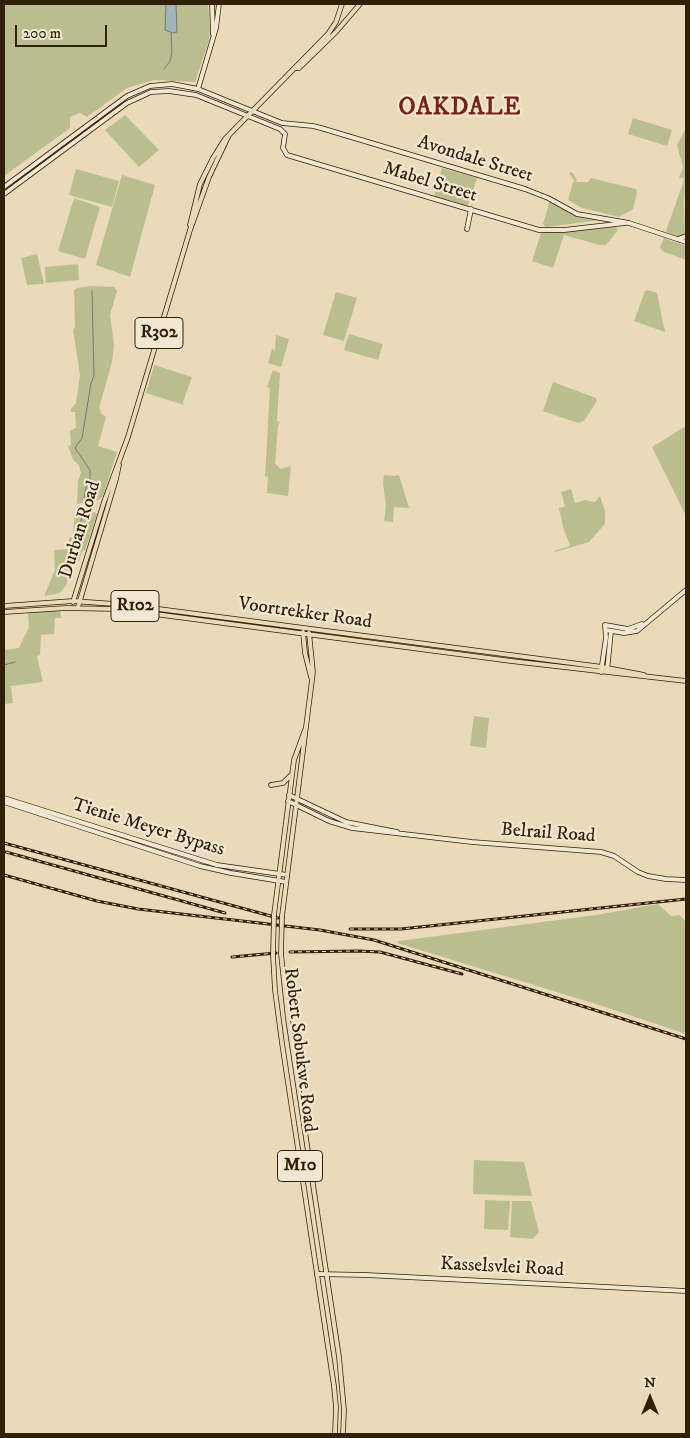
<!DOCTYPE html>
<style>
body{margin:0}
#map{position:relative;width:690px;height:1438px;overflow:hidden;background:#eadab9;font-family:"IM FELL DW Pica",serif}
canvas{display:block}
.frame{position:absolute;inset:0;border:5px solid #322005;pointer-events:none}
.north{position:absolute;left:625px;top:1373px;width:50px;height:50px;-webkit-text-stroke:4px #f1e7d2;paint-order:stroke;rotate:0deg;font-size:14px;font-weight:700;line-height:20px;text-align:center;color:#322005}
.north::after{content:'';display:block;margin:auto;width:18px;height:22px;background:#322005;clip-path:polygon(50% 0,100% 100%,50% 72%,0 100%)}
.scale{position:absolute;left:15px;top:25px;width:92px;height:22px;box-sizing:border-box;border:2px solid #322005;border-top:0;padding-left:6px;font-size:15px;line-height:18px;white-space:nowrap;color:#322005;-webkit-text-stroke:4px #f1e7d2;paint-order:stroke}
</style>
<div id="map">
<canvas width="690" height="1438"></canvas>
<div class="frame"></div>
<div class="north">N</div>
<div class="scale">200 m</div>
</div>
<script>
const c = document.querySelector('canvas').getContext('2d');
c.lineJoin = 'round';
function paint(path, color) { c.fillStyle = color; c.fill(path, 'evenodd'); }
const poly = rows => new Path2D(rows.map(r => 'M' + r).join(''));
function trace(path, color, width, dash) { c.strokeStyle = color; c.lineWidth = width; c.lineCap = dash ? 'butt' : 'round'; c.setLineDash(dash || []); c.stroke(path); }
function drawText(font, color, halo, rows, align = 'center') {
  c.font = font + ' "IM FELL DW Pica",serif'; c.lineWidth = 4.5; c.setLineDash([]); c.textBaseline = 'middle'; c.strokeStyle = halo; c.fillStyle = color; for (const [text, x, y, turn = 0] of rows) {
    c.save(); c.translate(x, y); c.rotate((+turn || 0) * Math.PI / 180); c.textAlign = isNaN(turn) ? turn : align; if (halo) c.strokeText(text, 0, 0); c.fillText(text, 0, 0); c.restore();
  }
}
const green = poly([
 [4,4,208,4,210,29,209,40,195,82,154,80,127,88,87,117,80,113,70,117,70,128,4,176],
 [125,115,159,150,139,167,105,130],
 [633,118,672,130,667,146,628,134],
 [686,128,686,169,684,204,685,232,684,236,680,237,667,233,666,231,684,180,683,178,679,178,683,167,677,145],
 [442,168,477,178,468,206,434,196],
 [76,169,119,181,112,207,69,195],
 [572,172,577,180,576,182,588,182,591,178,636,189,637,193,633,209,619,217,582,208,568,200,573,182,575,182,569,173],
 [122,175,155,185,130,277,96,265],
 [74,198,100,207,85,259,58,251],
 [550,200,567,210,601,220,546,227,543,224],
 [604,226,615,226,618,230,606,245,600,245,564,235,553,268,532,261,541,233],
 [664,238,686,246,686,260,662,251,660,247],
 [37,254,44,284,27,285,21,258],
 [78,264,79,280,46,283,45,267],
 [92,286,114,287,117,291,110,315,114,345,112,362,99,408,101,413,106,417,98,446,117,452,103,496,99,500,77,504,78,481,81,473,79,465,73,460,68,446,71,445,70,431,76,428,75,412,71,412,71,409,76,403,80,375,73,330,75,326,74,290,77,288],
 [648,290,657,293,665,332,634,321,645,291],
 [336,292,357,298,344,341,323,335],
 [349,334,383,344,378,360,344,350],
 [276,335,289,339,281,367,268,363,272,349,275,350],
 [154,365,192,377,183,402,184,405,146,393],
 [273,370,280,373,277,421,280,422,278,426,275,464,281,469,291,466,288,496,267,493,268,476,265,477,270,388,267,387],
 [553,382,596,398,597,401,584,421,578,423,543,411],
 [686,426,686,516,652,447],
 [384,475,394,476,399,475,409,508,394,507,393,522,384,521,386,506,383,483],
 [571,489,575,503,585,500,595,502,600,496,605,511,605,524,589,542,555,552,554,551,570,546,563,527,559,508,565,506,561,492],
 [89,509,97,514,85,551,83,550,79,561,74,560,66,585,60,593,44,596,55,570,54,550,68,549,69,538,73,537,75,512],
 [60,610,61,618,55,618,54,634,41,635,40,655,37,656,43,682,11,686,13,703,4,704,4,650,19,648,29,627,28,613],
 [474,716,489,718,486,748,470,746],
 [658,904,671,916,680,915,686,922,686,1034,599,1005,397,943,399,941,596,915],
 [474,1160,524,1162,532,1196,473,1194],
 [485,1200,510,1201,508,1230,484,1229],
 [512,1201,531,1201,539,1232,533,1239,510,1237]
]);
const water = poly([
 [166,4,176,4,177,32,173,33,165,30,166,4]
]);
const stream = poly([
 [164,69,170,61,172,53,171,33],
 [84,498,87,483,90,480,90,470,75,448,82,438,91,383,94,376,92,291],
 [72,557,80,547,80,527,82,514],
 [4,665,15,662]
]);
const secondary = poly([
 [212,4,213,34],
 [198,89,216,28,219,4],
 [4,187,127,96,150,86,172,84,198,89,282,123,313,126,321,128,525,189,548,198,577,214,629,223,686,242],
 [4,194,127,103,151,92,169,91,196,95,280,129,285,134,283,148,287,155,539,230,564,230,625,223],
 [467,229,471,209],
 [678,239,686,236],
 [606,630,624,633,637,631,686,590],
 [607,671,611,631],
 [601,672,606,638,605,625,628,629,642,624],
 [289,795,346,822,397,832],
 [4,798,217,865,287,875],
 [288,801,329,821,352,828,472,842,601,852,614,856,638,872,648,876,666,879,686,880],
 [4,802,200,866,231,873,286,882],
 [317,1274,366,1275,686,1291]
]);
const primary = poly([
 [296,68,299,68,336,32,360,4],
 [190,225,200,184,213,158,225,139,328,34,336,22,342,4],
 [73,602,104,502,128,437,190,230,209,177,229,135],
 [4,606,73,601,128,605,602,667,644,675],
 [78,607,116,479,119,465],
 [4,612,66,608,117,609,511,661,686,681],
 [303,632,305,653,311,677],
 [271,785,283,783,290,776],
 [274,915,294,760,305,730],
 [282,916,313,672,309,633],
 [281,954,288,1019,339,1357,344,1410,343,1434],
 [273,955,275,990,282,1043,334,1386,336,1407,335,1434]
]);
const rail = poly([
 [4,843,278,918],
 [6,852,225,913],
 [4,875,97,901,138,909,320,930,374,940,686,1039],
 [350,929,401,929,686,899],
 [290,952,358,951,380,952,462,974],
 [232,957,276,953]
]);
const primaryBridge = poly([
 [281,954,282,916],
 [273,955,274,915]
]);
const shields = [
 [159,333,48],
 [135,606,48],
 [300,1166,45]
];
const shieldNames = [
 ["R302",159,333],
 ["R102",135,606],
 ["M10",300,1166]
];
const streetNames = [
 ["Avondale Street",475,160,17],
 ["Mabel Street",430,183,17],
 ["Durban Road",81,530,-73],
 ["Voortrekker Road",305,614,8],
 ["Tienie Meyer Bypass",148,828,17],
 ["Belrail Road",548,834,4],
 ["Robert Sobukwe Road",299,1050,83],
 ["Kasselsvlei Road",502,1268,3]
];
const districtNames = [
 ["OAKDALE",460,109]
];
paint(green, '#babe8e');
paint(water, '#9eb7bb');
trace(water, '#737b72', 1);
trace(stream, '#737b72', 1);
trace(secondary, '#322005', 5.5);
trace(primary, '#322005', 5.5);
trace(secondary, '#f1e7d2', 4);
trace(primary, '#eadab9', 4);
trace(rail, '#322005', 3);
trace(rail, '#f1e7d2', 1, [4]);
trace(primaryBridge, '#322005', 5.5, []);
trace(primaryBridge, '#eadab9', 4);
for (const [x, y, w] of shields) { const box = new Path2D(); box.roundRect(x - w / 2, y - 15.5, w, 31, 4); c.fillStyle = '#f1e7d2'; c.fill(box); trace(box, '#322005', 1); }
drawText('bold 18px', '#322005', null, shieldNames);
drawText('19px', '#322005', '#f1e7d2', streetNames);
c.letterSpacing = '1px';
drawText('bold 24px', '#7a1f14', '#f1e7d2', districtNames);
c.letterSpacing = '0px';
</script>
